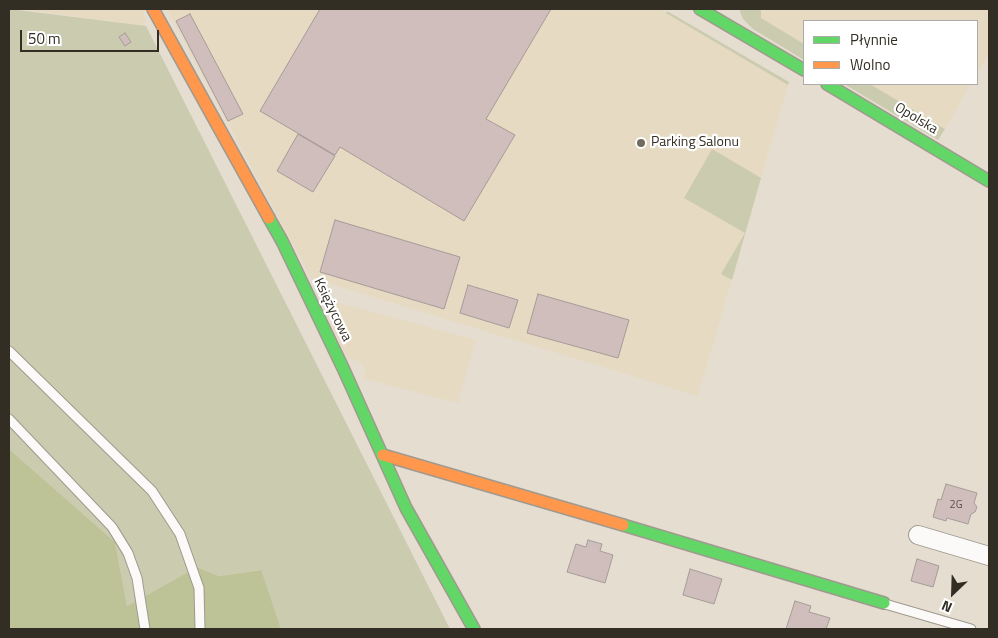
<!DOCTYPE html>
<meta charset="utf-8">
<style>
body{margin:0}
#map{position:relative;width:998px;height:638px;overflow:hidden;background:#e5ddcf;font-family:"Titillium Web",sans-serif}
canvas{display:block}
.frame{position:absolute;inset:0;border:10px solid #332e24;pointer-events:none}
.legend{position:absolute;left:803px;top:20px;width:175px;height:65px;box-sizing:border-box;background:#fff;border:1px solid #adaba7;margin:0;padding:6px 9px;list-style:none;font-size:15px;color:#332e24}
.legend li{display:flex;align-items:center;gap:10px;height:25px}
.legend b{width:25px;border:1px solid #adaba7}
.north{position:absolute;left:928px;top:568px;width:50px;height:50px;-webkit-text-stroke:4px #fff;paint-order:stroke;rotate:204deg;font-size:14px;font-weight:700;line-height:20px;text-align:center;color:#332e24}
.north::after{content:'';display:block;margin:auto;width:18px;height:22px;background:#332e24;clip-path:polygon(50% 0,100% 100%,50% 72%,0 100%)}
.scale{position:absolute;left:20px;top:30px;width:139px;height:22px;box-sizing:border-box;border:2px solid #332e24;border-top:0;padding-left:6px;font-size:15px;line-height:18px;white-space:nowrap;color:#332e24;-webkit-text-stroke:4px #fff;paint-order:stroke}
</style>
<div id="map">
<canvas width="998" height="638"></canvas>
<div class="frame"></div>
<ul class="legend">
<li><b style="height:6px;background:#63d668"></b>Płynnie</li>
<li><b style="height:6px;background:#ff974d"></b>Wolno</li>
</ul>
<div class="north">N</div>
<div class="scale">50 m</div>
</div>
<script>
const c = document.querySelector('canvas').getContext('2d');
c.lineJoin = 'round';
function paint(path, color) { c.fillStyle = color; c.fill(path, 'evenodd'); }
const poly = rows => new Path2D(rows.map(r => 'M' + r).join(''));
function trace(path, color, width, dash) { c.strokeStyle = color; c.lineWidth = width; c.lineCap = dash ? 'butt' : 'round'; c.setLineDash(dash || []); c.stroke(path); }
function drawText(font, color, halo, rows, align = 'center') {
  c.font = font + ' "Titillium Web",sans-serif'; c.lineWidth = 4.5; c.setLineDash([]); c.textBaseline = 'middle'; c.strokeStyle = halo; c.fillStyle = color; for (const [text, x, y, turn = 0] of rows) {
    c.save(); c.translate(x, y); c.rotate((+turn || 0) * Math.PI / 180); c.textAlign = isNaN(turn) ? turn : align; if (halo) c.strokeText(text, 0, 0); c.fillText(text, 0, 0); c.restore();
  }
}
const built = poly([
 [17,9,143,9,146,26],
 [167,9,660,9,788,85,698,396,311,278],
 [745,9,989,9,989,53,977,74,977,21,804,21,804,44],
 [870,84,971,84,945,129],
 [321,298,476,340,458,403,362,378,366,371,359,361,347,359]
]);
const green = poly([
 [9,9,146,26,450,629,281,629,260,570,219,576,197,567,127,606,115,542,9,449],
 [739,9,761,9,761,18,804,44,804,60,753,29,743,19],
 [667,11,789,82,788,85,666,13],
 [844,84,870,84,945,129,938,140],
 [712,149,761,178,732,280,721,274,745,233,684,198]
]);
const forest = poly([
 [9,449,115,542,127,606,197,567,219,576,261,570,281,629,9,629]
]);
const building = poly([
 [320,9,551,9,486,119,515,135,464,221,340,147,335,155,260,111,320,9],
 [190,14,243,114,228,121,176,21,190,14],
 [125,33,131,42,125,46,119,37,125,33],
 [298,134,335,156,313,192,277,171,298,134],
 [335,220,460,257,444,309,320,272,335,220],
 [468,285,518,300,509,328,460,313,468,285],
 [538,294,629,320,618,358,527,333,538,294],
 [946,484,977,493,974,503,977,507,975,512,971,514,968,524,947,518,946,521,933,517,938,499,941,500,946,484],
 [588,540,602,544,600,551,613,555,605,583,567,572,576,544,586,547,588,540],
 [917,559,939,566,933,587,911,581,917,559],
 [690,569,722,579,714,604,683,595,690,569],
 [795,601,811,606,809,612,830,618,826,629,786,629,795,601]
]);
const lane = poly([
 [9,351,152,491,180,534,199,588,200,629],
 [9,419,112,527,128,553,137,578,145,629],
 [885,604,971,629]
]);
const street = poly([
 [918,535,989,556]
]);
const fast = poly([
 [700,9,804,70],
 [827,84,989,181],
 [269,218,282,241,343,368,406,508,474,629],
 [623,525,884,603]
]);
const slow = poly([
 [153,9,269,218],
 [383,455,623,525]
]);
const markers = [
 [641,143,5,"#716b60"]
];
const numberNames = [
 ["2G",956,505]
];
const streetNames = [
 ["Opolska",916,119,31],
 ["Księżycowa",332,310,64]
];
const poiNames = [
 ["Parking Salonu",651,143]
];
paint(built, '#e7dac2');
paint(green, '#cacbaf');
paint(forest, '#bdc297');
paint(building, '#d0bebd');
trace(building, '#a59c98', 1);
trace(lane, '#9f998f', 11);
trace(street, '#9f998f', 20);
trace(fast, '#9f998f', 14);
trace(slow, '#9f998f', 14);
trace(lane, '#fbfaf8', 9);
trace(street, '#fbfaf8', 18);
trace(fast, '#63d668', 11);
trace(slow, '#ff974d', 11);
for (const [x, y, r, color] of markers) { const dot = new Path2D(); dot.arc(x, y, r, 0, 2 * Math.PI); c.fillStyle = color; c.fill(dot); trace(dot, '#fff', 2); }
drawText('11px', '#5a524a', null, numberNames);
drawText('14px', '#332e24', '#fff', streetNames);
drawText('14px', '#332e24', '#fff', poiNames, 'left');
</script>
